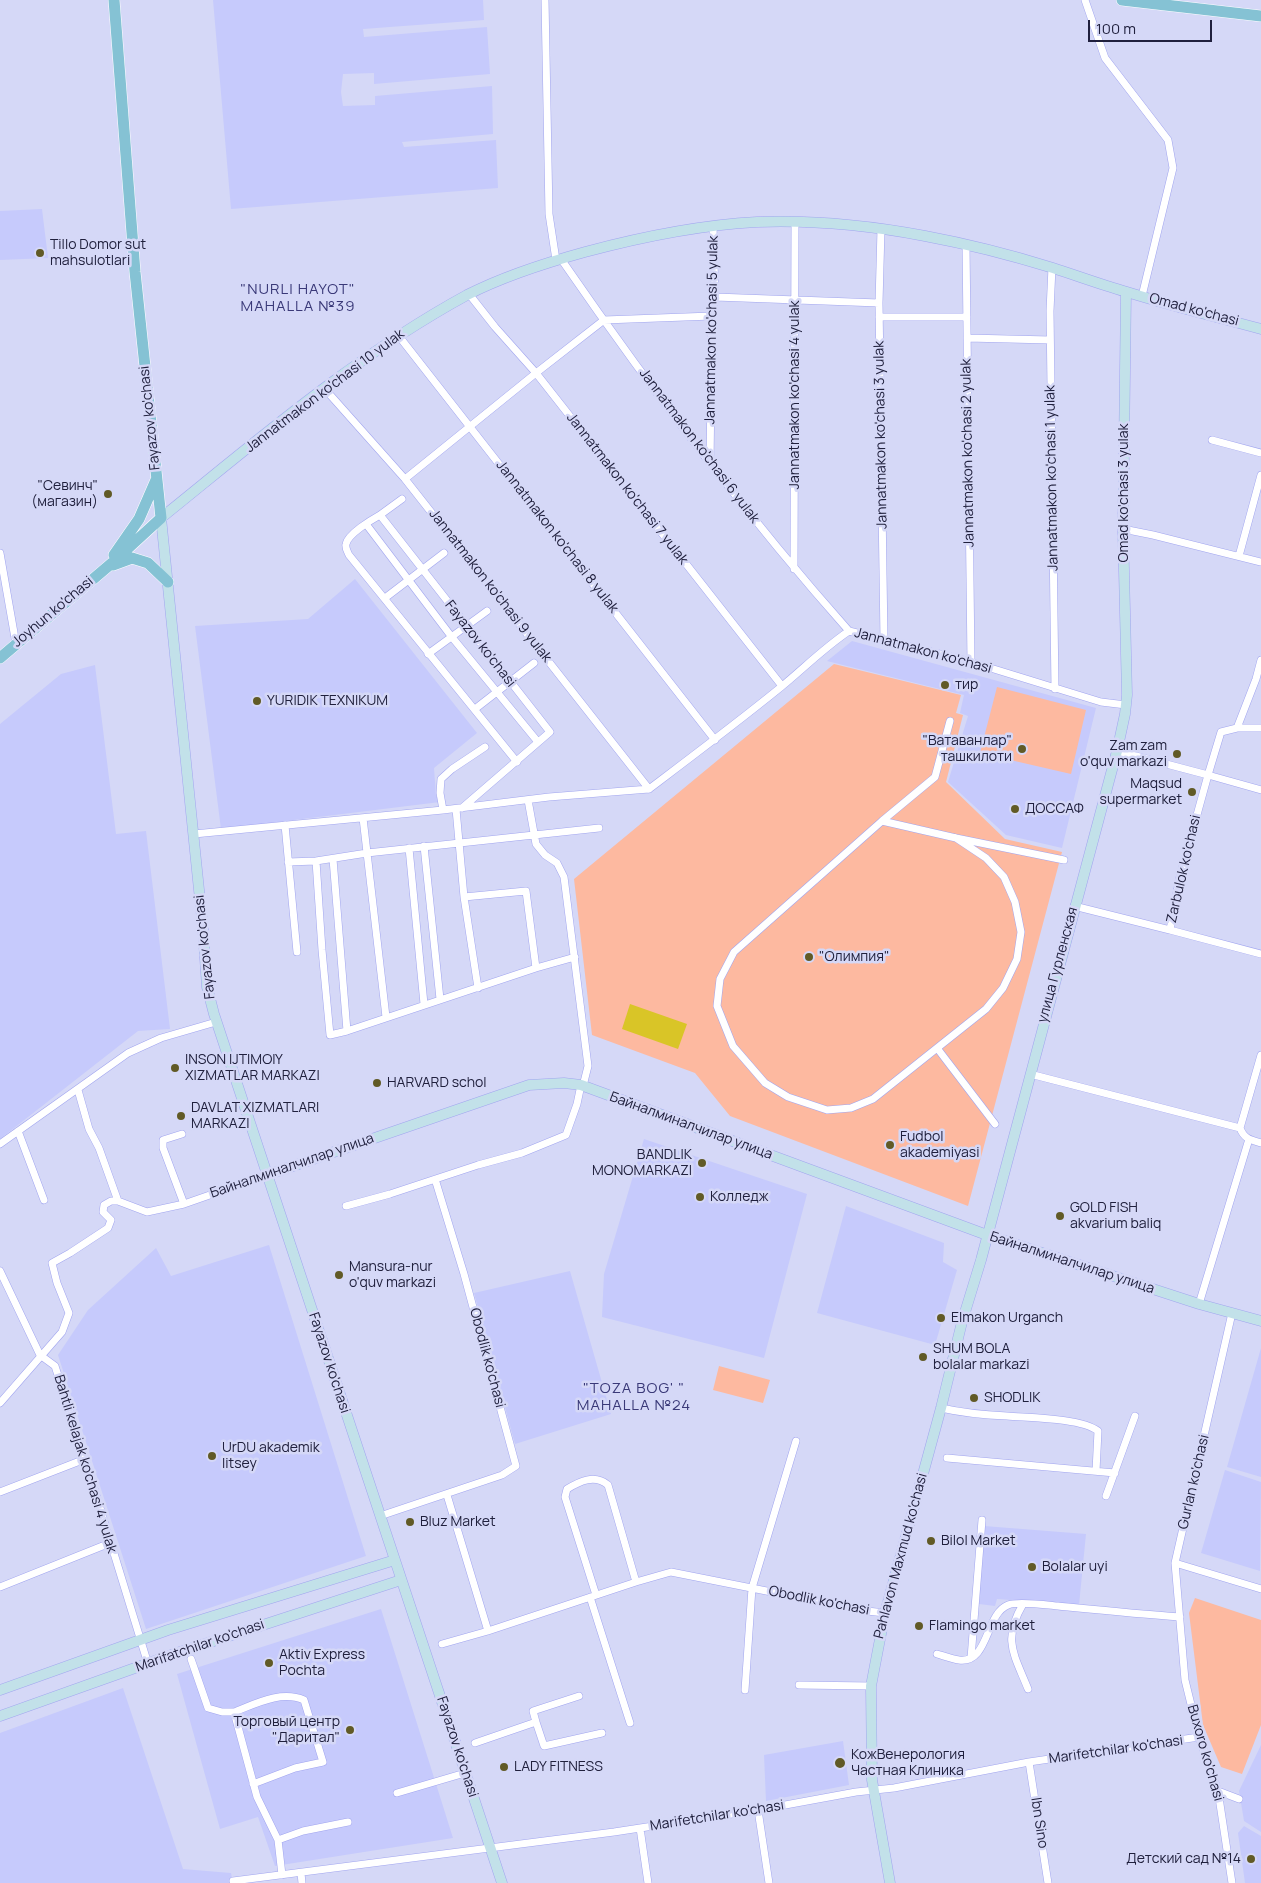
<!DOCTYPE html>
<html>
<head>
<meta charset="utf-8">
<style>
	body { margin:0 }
	#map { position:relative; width:1261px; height:1883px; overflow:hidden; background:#d5d8f7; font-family:Manrope,sans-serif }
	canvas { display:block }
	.scale { position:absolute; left:1088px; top:20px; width:124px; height:22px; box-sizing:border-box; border:2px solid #20203d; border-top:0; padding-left:6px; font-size:15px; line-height:18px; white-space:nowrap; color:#20203d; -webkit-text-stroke:4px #d5d8f7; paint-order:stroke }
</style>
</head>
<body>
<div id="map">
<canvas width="1261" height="1883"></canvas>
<div class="scale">100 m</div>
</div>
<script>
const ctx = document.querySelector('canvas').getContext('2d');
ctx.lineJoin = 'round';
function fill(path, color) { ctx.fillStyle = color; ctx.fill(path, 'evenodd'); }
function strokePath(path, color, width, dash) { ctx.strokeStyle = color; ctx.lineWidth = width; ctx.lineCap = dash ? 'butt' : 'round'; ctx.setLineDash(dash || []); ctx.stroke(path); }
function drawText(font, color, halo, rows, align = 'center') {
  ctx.font = font + ' Manrope,sans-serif'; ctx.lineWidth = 5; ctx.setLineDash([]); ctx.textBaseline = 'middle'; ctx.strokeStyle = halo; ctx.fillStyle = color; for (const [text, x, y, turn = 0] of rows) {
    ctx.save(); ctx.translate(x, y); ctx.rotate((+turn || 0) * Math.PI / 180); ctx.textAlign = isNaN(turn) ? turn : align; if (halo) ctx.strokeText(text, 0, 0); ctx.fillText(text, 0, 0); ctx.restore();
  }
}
fill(new Path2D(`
	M 213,0 L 483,0 L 484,20 L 363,29 L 364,37 L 487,27 L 490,74 L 374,84 L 374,73 L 343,74 L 341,92 L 343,106 L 375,105 L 375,96 L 492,86 L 493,134 L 402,142 L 404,147 L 496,140 L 498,188 L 231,209 Z
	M 42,209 L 48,258 L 0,260 L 0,211 Z
	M 355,579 L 477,733 L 434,768 L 436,796 L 440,802 L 221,829 L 195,626 L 308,619 Z
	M 852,641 L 1096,708 L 1062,848 L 1006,835 L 948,782 L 968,716 L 960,713 L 964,695 L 827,661 Z
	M 95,665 L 116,834 L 146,831 L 170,1029 L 138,1031 L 0,1139 L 0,724 L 61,674 Z
	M 644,1139 L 807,1194 L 764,1358 L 602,1317 L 604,1274 Z
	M 846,1206 L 944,1243 L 943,1262 L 957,1270 L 935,1345 L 817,1313 Z
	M 269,1245 L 366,1556 L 146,1629 L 58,1355 L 88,1310 L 156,1248 L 171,1276 Z
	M 570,1271 L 611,1414 L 515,1444 L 474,1293 Z
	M 1261,1348 L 1261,1477 L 1227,1467 Z
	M 1225,1470 L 1261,1482 L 1260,1571 L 1201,1553 Z
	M 984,1526 L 1086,1534 L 1079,1605 L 997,1599 L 995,1606 L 979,1604 Z
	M 381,1609 L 453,1838 L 275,1866 L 258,1817 L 220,1829 L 177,1674 Z
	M 123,1688 L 183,1869 L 231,1873 L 233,1883 L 0,1883 L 0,1733 Z
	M 843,1741 L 849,1785 L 766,1801 L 764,1755 Z
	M 1261,1745 L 1261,1832 L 1244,1821 L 1239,1791 Z
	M 1244,1826 L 1261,1836 L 1261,1883 L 1245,1883 L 1238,1833 Z`), '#c6cafc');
fill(new Path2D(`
	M 834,664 L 961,695 L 956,713 L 963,715 L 946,782 L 1005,839 L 1062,852 L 968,1206 L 730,1116 L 695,1073 L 592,1035 L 574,879 Z
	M 997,687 L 1086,710 L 1071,774 L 980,753 Z
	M 719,1366 L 770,1380 L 763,1403 L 713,1390 Z
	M 1195,1598 L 1261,1620 L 1261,1725 L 1242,1774 L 1221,1767 L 1203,1725 L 1189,1613 Z`), '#fdb9a0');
fill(new Path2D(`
	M 630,1004 L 687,1024 L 678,1049 L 622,1029 Z`), '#d9c527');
const street = new Path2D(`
	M 545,0 L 549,214 L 556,260
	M 1085,0 L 1105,58 L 1168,140 L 1173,168 L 1142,296
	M 881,229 L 879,303 L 884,640
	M 966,245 L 971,662
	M 561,259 C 650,388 745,514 849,631
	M 1052,267 L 1050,311 L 1055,689
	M 469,294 L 495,327 L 536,373 L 782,686
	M 715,297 L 879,303
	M 879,317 L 967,317
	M 398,335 L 715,740
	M 967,338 L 1050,340
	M 324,388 L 405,479 L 649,789
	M 1212,440 L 1261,453
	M 710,463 L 712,316 L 715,297 L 713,226
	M 405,479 L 536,373 L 604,320 L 712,316
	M 380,515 L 402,499
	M 366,524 L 451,636 L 538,742
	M 1123,529 L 1153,535 L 1261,562
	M 0,553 L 16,644
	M 1239,556 L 1261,475
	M 794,569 L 795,222
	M 385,598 L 444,553
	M 428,654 L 487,611
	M 475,709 L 534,663
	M 950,721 L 935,777 L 882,821 L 734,952 L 720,979 L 717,1006 L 733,1046 L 765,1083 L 788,1097 L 827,1110 L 851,1108 L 873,1099 L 986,1009 L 1003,988 L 1017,959 L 1021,932 L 1015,902 L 1004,877 L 986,858 L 956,838
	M 1237,728 L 1261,728
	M 1117,751 L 1208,775 L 1221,732 L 1237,728 L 1256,679 L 1261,660
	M 649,789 C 694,755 738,722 781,687 C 804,668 825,647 849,631 L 971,662 L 1101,702 L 1126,705
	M 1261,790 L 1208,775 L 1179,880 L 1170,930 L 1261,954
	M 528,800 L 536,844 L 545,855 L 557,863 L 564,877 L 588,1066 L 583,1086
	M 462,808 L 550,732 L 380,515 C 371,520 348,534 346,544 C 345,548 347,551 349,555 L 517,762
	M 456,809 L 464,897 L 478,988
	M 443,810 L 440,793 L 441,779 L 452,769 L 485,747
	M 363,818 L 386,1017
	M 882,821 L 956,838 L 1064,860
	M 285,825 L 297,952
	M 194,834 L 443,810 L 549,797 L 649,789
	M 424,846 L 440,999
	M 409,848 L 424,1004
	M 333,859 L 347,1031 L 330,1035 L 322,950 L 316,861 L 367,853 L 599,828
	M 288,862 L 316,861
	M 1074,906 L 1170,930
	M 536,968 L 575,957
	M 347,1031 L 536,968 L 526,891 L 464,897
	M 937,1048 L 995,1124
	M 1261,1055 L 1240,1128 C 1244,1139 1251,1140 1261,1143
	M 1030,1074 L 1240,1128
	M 78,1090 L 89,1129 L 99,1148 L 118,1201
	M 18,1131 L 44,1200
	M 182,1134 L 163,1140 L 163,1148 L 184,1204
	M 0,1144 L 128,1053 L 161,1038 L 216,1022
	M 346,1206 L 390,1194 L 478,1165 L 522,1153 L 566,1135 L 577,1104 L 581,1085
	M 0,1271 L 40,1355 L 55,1366 L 85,1459 L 148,1664
	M 1199,1304 L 1249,1139
	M 0,1403 L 62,1332 L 69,1313 L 57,1283 L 52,1263 L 70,1253 L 108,1228 L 111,1220 L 103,1212 L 104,1205 L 111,1201 L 118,1201 L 147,1212 L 184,1204 L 267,1175
	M 941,1408 C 963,1413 985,1415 1007,1416 C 1030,1418 1081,1418 1098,1431 L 1096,1471
	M 947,1458 L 1115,1473
	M 0,1492 L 85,1459
	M 447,1495 L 488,1631
	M 1106,1496 L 1135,1416
	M 380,1516 L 502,1475 L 516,1466 L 464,1274 L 435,1179
	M 1175,1563 L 1261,1589
	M 0,1587 L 110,1543
	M 596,1595 L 565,1497 L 567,1489 C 580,1481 595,1474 608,1485 L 636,1582
	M 590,1597 L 630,1723
	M 1023,1604 C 1002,1640 1014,1654 1028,1689
	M 442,1644 L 488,1631 L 636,1582 L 671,1572 L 867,1611 L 885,1613
	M 937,1654 C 944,1656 952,1659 959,1660 C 989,1664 985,1614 1008,1605 C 1017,1601 1047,1605 1058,1606 C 1099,1610 1139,1614 1180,1617
	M 971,1658 L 982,1520
	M 191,1659 L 208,1708 L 222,1712 L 234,1712 L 257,1797 L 278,1840 L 303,1831 L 348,1822
	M 799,1685 L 871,1686
	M 745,1690 L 752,1588 L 796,1441
	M 234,1712 C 255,1704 281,1690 304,1700 L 323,1762 L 295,1768 L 253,1784
	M 536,1722 L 533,1711 L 579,1696
	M 475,1743 L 536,1722 L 544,1746 L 602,1733
	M 1029,1762 L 1048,1883
	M 1218,1791 L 1239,1799
	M 397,1793 L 465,1773
	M 758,1810 L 769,1883
	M 640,1828 L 648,1883
	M 278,1840 L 282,1875
	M 301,1873 L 302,1883
	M 233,1881 L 614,1832 L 758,1810 L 856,1792 L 894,1788 L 1029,1762 L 1199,1737
	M 1232,1883 L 1218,1791 L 1199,1737 L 1185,1680 L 1175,1563 L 1232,1313`);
const secondary = new Path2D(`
	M 267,1175 L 529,1085 L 564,1083 L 581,1085 L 987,1235 L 1199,1304 L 1261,1321
	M 0,1690 L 168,1630 L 395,1560
	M 0,1716 L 177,1653 L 401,1580
	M 502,1883 L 214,1014 L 207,987 L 203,929 L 161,518 C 259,439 355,356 467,295 C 504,276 545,263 585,252 C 641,237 699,225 757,222 C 810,220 872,226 925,236 C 968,244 1011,255 1053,268 C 1078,276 1102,285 1127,292 C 1172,306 1217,317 1261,329
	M 890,1883 L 872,1780 L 871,1686 L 885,1613 L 941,1408 L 962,1322 L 981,1260 L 1117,751 L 1125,714 L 1127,695 L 1123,529 L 1126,292`);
const primary = new Path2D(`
	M 1122,0 L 1261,16
	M 114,555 L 139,519 L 156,480
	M 113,565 L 132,558 L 148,563 L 168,582
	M 0,658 L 112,563 L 161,518 L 135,272 L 114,0`);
strokePath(street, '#a1a5ef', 8);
strokePath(secondary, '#a1a5ef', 11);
strokePath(primary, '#fff', 12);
strokePath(street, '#fff', 7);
strokePath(secondary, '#c2e1e9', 10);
strokePath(primary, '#85c2d4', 11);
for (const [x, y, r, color] of [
	[40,253,5,"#615a26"],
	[108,494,5,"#615a26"],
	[945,685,5,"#615a26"],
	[257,701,5,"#615a26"],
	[1022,749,5,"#615a26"],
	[1177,754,5,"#615a26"],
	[1192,792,5,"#615a26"],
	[1015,809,5,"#615a26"],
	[809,957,5,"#615a26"],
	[175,1068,5,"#615a26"],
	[377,1083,5,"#615a26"],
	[181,1116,5,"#615a26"],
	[890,1145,5,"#615a26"],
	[702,1163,5,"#615a26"],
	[700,1197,5,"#615a26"],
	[1060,1216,5,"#615a26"],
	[339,1275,5,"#615a26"],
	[941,1318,5,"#615a26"],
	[923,1357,5,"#615a26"],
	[974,1398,5,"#615a26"],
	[212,1456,5,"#615a26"],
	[410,1522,5,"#615a26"],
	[931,1541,5,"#615a26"],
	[1032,1567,5,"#615a26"],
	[919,1626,5,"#615a26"],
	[269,1663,5,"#615a26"],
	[350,1730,5,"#615a26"],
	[840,1763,6,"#615a26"],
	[504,1767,5,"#615a26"],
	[1251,1859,5,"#615a26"]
]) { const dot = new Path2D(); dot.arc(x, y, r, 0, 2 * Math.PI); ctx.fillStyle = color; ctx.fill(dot); strokePath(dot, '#d5d8f7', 2); }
drawText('14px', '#20203d', '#d5d8f7', [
	["Tillo Domor sut",50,245],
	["mahsulotlari",50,261],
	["\"Севинч\"",98,486,"right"],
	["(магазин)",98,502,"right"],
	["тир",955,685],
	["YURIDIK TEXNIKUM",267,701],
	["\"Ватаванлар\"",1012,741,"right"],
	["ташкилоти",1012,757,"right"],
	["Zam zam",1167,746,"right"],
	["o'quv markazi",1167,762,"right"],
	["Maqsud",1182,784,"right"],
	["supermarket",1182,800,"right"],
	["ДОССАФ",1025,809],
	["\"Олимпия\"",819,957],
	["INSON IJTIMOIY",185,1060],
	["XIZMATLAR MARKAZI",185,1076],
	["HARVARD schol",387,1083],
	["DAVLAT XIZMATLARI",191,1108],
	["MARKAZI",191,1124],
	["Fudbol",900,1137],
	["akademiyasi",900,1153],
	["BANDLIK",692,1155,"right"],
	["MONOMARKAZI",692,1171,"right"],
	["Колледж",710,1197],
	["GOLD FISH",1070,1208],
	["akvarium baliq",1070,1224],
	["Mansura-nur",349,1267],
	["o'quv markazi",349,1283],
	["Elmakon Urganch",951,1318],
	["SHUM BOLA",933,1349],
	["bolalar markazi",933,1365],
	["SHODLIK",984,1398],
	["UrDU akademik",222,1448],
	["litsey",222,1464],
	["Bluz Market",420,1522],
	["Bilol Market",941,1541],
	["Bolalar uyi",1042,1567],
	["Flamingo market",929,1626],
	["Aktiv Express",279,1655],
	["Pochta",279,1671],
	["Торговый центр",340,1722,"right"],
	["\"Даритал\"",340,1738,"right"],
	["КожВенерология",851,1755],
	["Частная Клиника",851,1771],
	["LADY FITNESS",514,1767],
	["Детский сад №14",1241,1859,"right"]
], 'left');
drawText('14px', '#20203d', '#d5d8f7', [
	["Omad ko'chasi",1194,310,15],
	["Jannatmakon ko'chasi 5 yulak",712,330,-89],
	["Jannatmakon ko'chasi 10 yulak",325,391,-37],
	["Jannatmakon ko'chasi 4 yulak",795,395,-90],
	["Fayazov ko'chasi",150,418,-96],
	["Jannatmakon ko'chasi 3 yulak",881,435,-91],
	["Jannatmakon ko'chasi 6 yulak",699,446,53],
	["Jannatmakon ko'chasi 2 yulak",968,453,-91],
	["Jannatmakon ko'chasi 1 yulak",1052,478,-91],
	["Jannatmakon ko'chasi 7 yulak",627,489,52],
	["Omad ko'chasi 3 yulak",1124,493,-90],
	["Jannatmakon ko'chasi 8 yulak",557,537,52],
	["Jannatmakon ko'chasi 9 yulak",490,586,52],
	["Joyhun ko'chasi",53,612,-40],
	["Fayazov ko'chasi",480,644,52],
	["Jannatmakon ko'chasi",923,651,15],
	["Zarbulok ko'chasi",1184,869,-77],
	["Fayazov ko'chasi",205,947,-96],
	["улица Гурленская",1058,965,-75],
	["Байналминалчилар улица",691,1126,20],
	["Байналминалчилар улица",292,1166,-19],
	["Байналминалчилар улица",1072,1263,18],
	["Obodlik ko'chasi",487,1358,75],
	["Fayazov ko'chasi",329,1363,72],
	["Bahtli kelajak ko'chasi 4 yulak",85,1464,73],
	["Gurlan ko'chasi",1194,1482,-77],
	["Pahlavon Maxmud ko'chasi",901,1556,-75],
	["Obodlik ko'chasi",819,1601,11],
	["Marifatchilar ko'chasi",200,1646,-19],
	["Fayazov ko'chasi",457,1747,72],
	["Marifetchilar ko'chasi",1116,1750,-8],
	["Buxoro ko'chasi",1205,1753,74],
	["Marifetchilar ko'chasi",717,1816,-9],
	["Ibn Sino",1039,1823,81]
]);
ctx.letterSpacing = '1px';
drawText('15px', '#3a3978', '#d5d8f7', [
	["\"NURLI HAYOT\"",298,290],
	["MAHALLA №39",298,307],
	["\"TOZA BOG' \"",634,1389],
	["MAHALLA №24",634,1406]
]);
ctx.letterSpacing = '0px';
</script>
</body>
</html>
